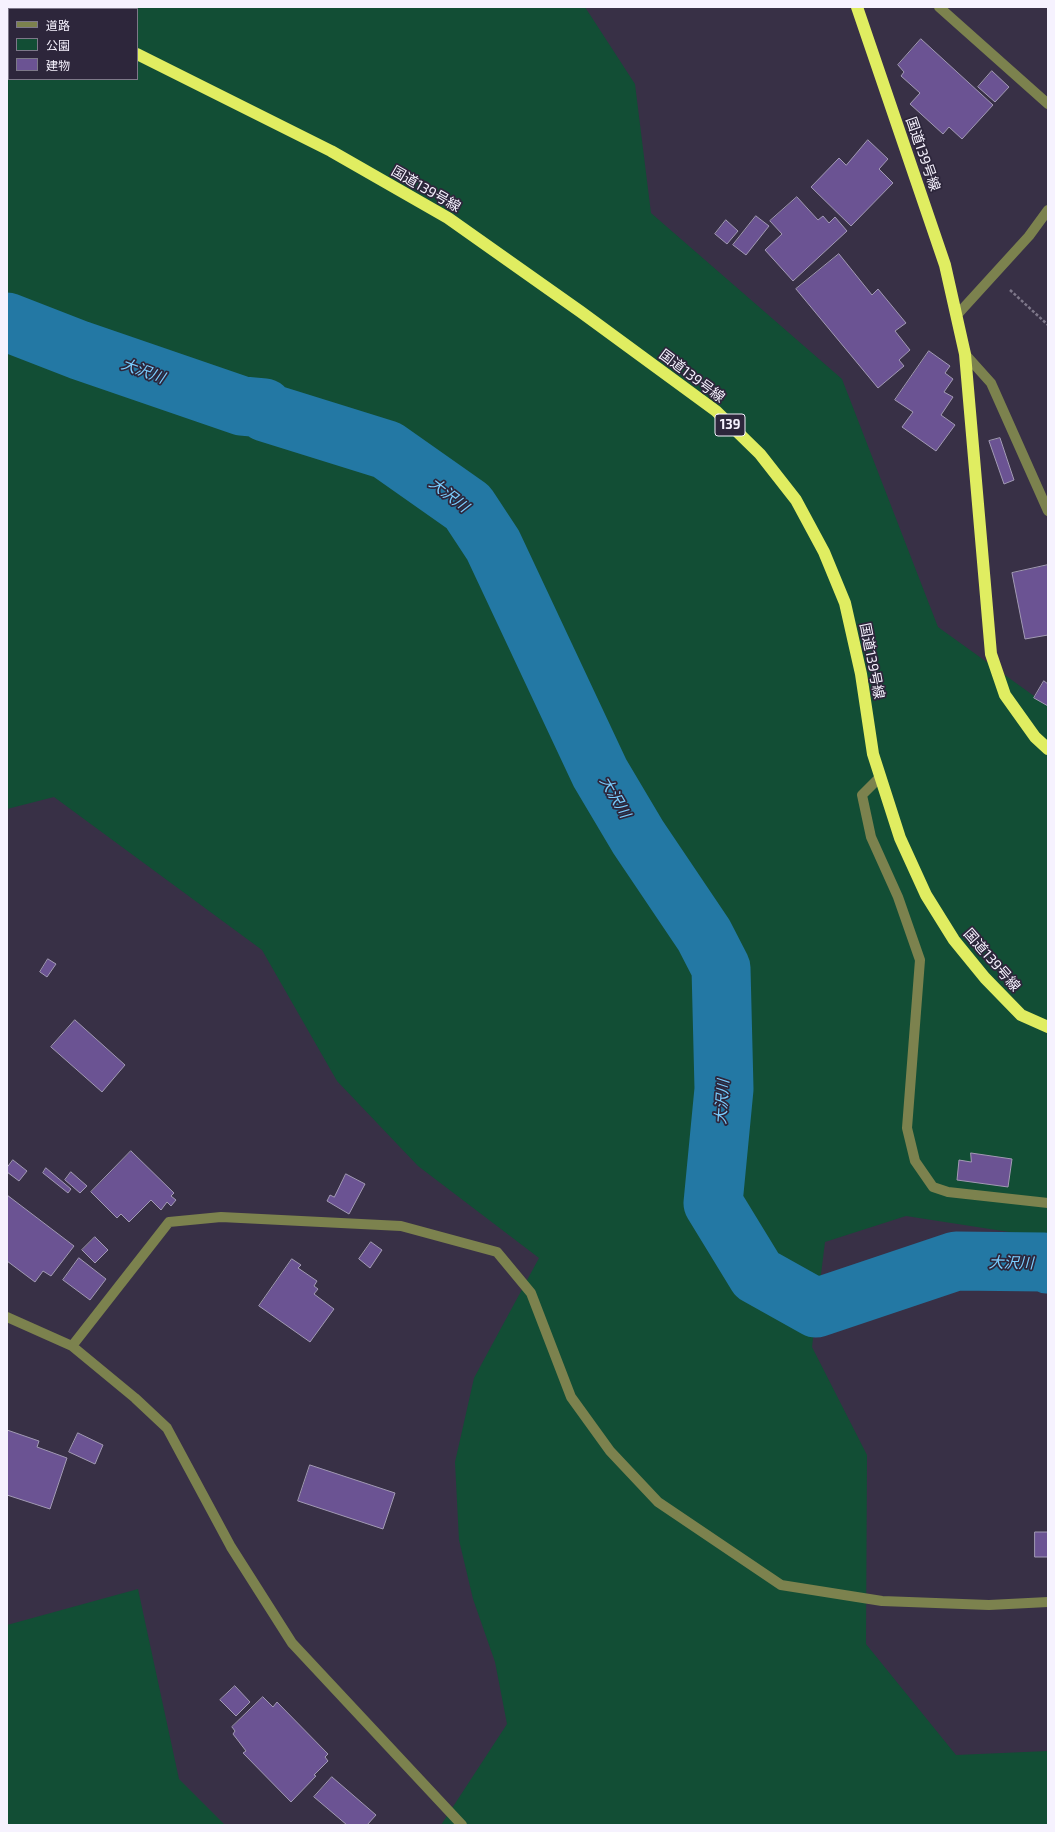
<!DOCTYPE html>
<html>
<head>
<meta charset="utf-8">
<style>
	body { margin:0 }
	#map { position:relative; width:1055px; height:1832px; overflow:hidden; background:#383046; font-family:"Exo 2","Noto Sans JP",sans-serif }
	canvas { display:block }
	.frame { position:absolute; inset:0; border:8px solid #f6f2fe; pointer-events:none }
	.legend { position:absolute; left:8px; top:8px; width:130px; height:72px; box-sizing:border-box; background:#2d263b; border:1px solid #7d7889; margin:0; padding:5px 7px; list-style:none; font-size:12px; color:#f6f2fe }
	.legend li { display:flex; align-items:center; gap:8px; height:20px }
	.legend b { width:20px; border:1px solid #7d7889 }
</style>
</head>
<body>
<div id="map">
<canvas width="1055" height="1832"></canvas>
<div class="frame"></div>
<ul class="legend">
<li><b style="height:5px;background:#7c824e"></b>道路</li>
<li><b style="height:11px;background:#124e35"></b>公園</li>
<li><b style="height:11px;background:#6b5393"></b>建物</li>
</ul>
</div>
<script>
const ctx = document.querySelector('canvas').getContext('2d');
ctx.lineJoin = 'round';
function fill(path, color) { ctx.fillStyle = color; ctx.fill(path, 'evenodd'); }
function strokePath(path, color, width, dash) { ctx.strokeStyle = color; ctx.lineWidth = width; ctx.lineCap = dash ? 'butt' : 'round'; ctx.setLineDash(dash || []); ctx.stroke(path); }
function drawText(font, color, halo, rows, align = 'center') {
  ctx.font = font + ' "Exo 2","Noto Sans JP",sans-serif'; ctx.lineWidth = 3.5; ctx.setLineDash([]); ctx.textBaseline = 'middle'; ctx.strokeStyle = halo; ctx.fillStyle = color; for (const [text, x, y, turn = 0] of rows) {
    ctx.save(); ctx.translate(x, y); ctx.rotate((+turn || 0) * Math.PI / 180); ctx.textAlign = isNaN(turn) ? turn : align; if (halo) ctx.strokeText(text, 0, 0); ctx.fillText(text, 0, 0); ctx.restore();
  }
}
fill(new Path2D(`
	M 7,7 L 585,7 L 635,84 L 651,213 L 842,379 L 938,627 L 1048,706 L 1048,1238 L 906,1216 L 825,1242 L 812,1347 L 867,1455 L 866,1644 L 956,1755 L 1048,1751 L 1048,1825 L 441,1825 L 507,1724 L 495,1662 L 473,1599 L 459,1540 L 455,1462 L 474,1378 L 539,1258 L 418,1166 L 337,1081 L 262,950 L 54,797 L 7,809 ZM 9,9 L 137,9 L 137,79 L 9,79 Z
	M 138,1589 L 179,1779 L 225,1825 L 7,1825 L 7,1625 Z`), '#124e35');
strokePath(new Path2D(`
	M 7,322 L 79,350 L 242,406 L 264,408 L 265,412 L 387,450 L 468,507 L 493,545 L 600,773 L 638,837 L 704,935 L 721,968 L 724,1089 L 713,1203 L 757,1275 L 816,1308 L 956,1261 L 1044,1262 L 1048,1264`), '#2378a4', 59);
const building = new Path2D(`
	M 921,39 L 993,105 L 962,139 L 949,127 L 943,134 L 910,104 L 920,93 L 901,76 L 904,72 L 898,65 Z
	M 992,71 L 1009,87 L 995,102 L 978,87 Z
	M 868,140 L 888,159 L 879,169 L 893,183 L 851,226 L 811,187 L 839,158 L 846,165 Z
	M 797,197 L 818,220 L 823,216 L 829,223 L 835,217 L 847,231 L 793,281 L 765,250 L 782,234 L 770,221 Z
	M 756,216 L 769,226 L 746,255 L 733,245 Z
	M 726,220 L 738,231 L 727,244 L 715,234 Z
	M 839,254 L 872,295 L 878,289 L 906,323 L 895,331 L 910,350 L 899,360 L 904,366 L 878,388 L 796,289 Z
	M 929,351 L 950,366 L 945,373 L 953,379 L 944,392 L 953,397 L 941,415 L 955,425 L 936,451 L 902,427 L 913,412 L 895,400 Z
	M 1000,438 L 1014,480 L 1004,484 L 989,441 Z
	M 1048,565 L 1048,635 L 1025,639 L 1012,573 Z
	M 1044,681 L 1048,684 L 1048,706 L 1034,698 Z
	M 48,959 L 56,964 L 47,977 L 40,972 Z
	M 75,1020 L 125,1065 L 102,1092 L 51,1047 Z
	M 131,1151 L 174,1193 L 171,1196 L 176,1200 L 171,1206 L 167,1202 L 161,1210 L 151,1200 L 129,1222 L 121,1214 L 117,1218 L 91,1192 Z
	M 971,1153 L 1012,1159 L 1008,1187 L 957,1180 L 959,1160 L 971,1162 Z
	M 13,1160 L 27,1171 L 19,1181 L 7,1172 L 7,1168 Z
	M 46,1168 L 71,1189 L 68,1193 L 43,1173 Z
	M 71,1172 L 87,1186 L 80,1193 L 65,1180 Z
	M 346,1174 L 365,1184 L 349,1214 L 327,1201 L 330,1195 L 334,1197 Z
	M 7,1195 L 74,1246 L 51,1276 L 43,1271 L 35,1282 L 7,1261 Z
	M 95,1237 L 108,1250 L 95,1263 L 82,1250 Z
	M 371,1242 L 382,1250 L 370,1268 L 359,1259 Z
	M 79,1258 L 106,1279 L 90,1300 L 63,1280 Z
	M 292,1259 L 301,1265 L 298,1268 L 317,1281 L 314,1286 L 318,1289 L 314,1294 L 334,1309 L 310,1342 L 259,1306 Z
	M 7,1430 L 39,1441 L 37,1447 L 67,1458 L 50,1509 L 7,1495 Z
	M 78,1433 L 103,1445 L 95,1464 L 69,1452 Z
	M 310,1465 L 395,1493 L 383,1529 L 298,1501 Z
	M 1035,1532 L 1048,1532 L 1048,1557 L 1035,1557 Z
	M 235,1686 L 250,1702 L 236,1716 L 220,1700 Z
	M 263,1697 L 273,1707 L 277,1702 L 328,1754 L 325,1757 L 328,1761 L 314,1775 L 316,1776 L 291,1802 L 243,1753 L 246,1751 L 233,1734 L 235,1731 L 232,1727 Z
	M 332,1777 L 376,1815 L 367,1825 L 347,1825 L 314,1797 Z`);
fill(building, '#6b5393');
strokePath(building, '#a29ab4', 1);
strokePath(new Path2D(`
	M 1010,290 L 1048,325`), '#7e778a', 2.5, [3, 2]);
strokePath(new Path2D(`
	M 939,7 L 1048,104
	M 957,315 L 1029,236 L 1048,210
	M 965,354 L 991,383 L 1048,511
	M 880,777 L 862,795 L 871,837 L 898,897 L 920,960 L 907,1128 L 915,1161 L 933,1187 L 948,1192 L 1048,1203
	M 7,1317 L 72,1346 L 135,1398 L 167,1428 L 231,1547 L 292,1643 L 462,1825
	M 72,1346 L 169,1222 L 221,1217 L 401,1226 L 497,1252 L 531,1293 L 571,1397 L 610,1451 L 658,1502 L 781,1585 L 882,1601 L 989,1605 L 1048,1602`), '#7c824e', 10);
strokePath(new Path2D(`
	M 40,7 L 44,9
	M 857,7 L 945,265 L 965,354 L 991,654 L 1005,695 L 1035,737 L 1048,749
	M 137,54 L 331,151 L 448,218 L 581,312 L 716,411 L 760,454 L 796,500 L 824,552 L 845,603 L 861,674 L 873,754 L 900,838 L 926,895 L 954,940 L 985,978 L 1021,1015 L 1048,1027`), '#e0ed61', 12);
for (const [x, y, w] of [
	[730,425,30]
]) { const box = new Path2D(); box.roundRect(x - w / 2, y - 11, w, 22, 3); ctx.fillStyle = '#2d263b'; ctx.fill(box); strokePath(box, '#f6f2fe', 1); }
drawText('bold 13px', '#f6f2fe', null, [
	["139",730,425]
]);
drawText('14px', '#f6f2fe', '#2d263b', [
	["国道139号線",923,154,71],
	["国道139号線",426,189,30],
	["国道139号線",692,376,37],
	["国道139号線",872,661,79],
	["国道139号線",992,960,49]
]);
drawText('italic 15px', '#7bceff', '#2d263b', [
	["大沢川",143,371,20],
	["大沢川",449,495,38],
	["大沢川",615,797,60],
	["大沢川",722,1102,-86],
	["大沢川",1011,1263,1]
]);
</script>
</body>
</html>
